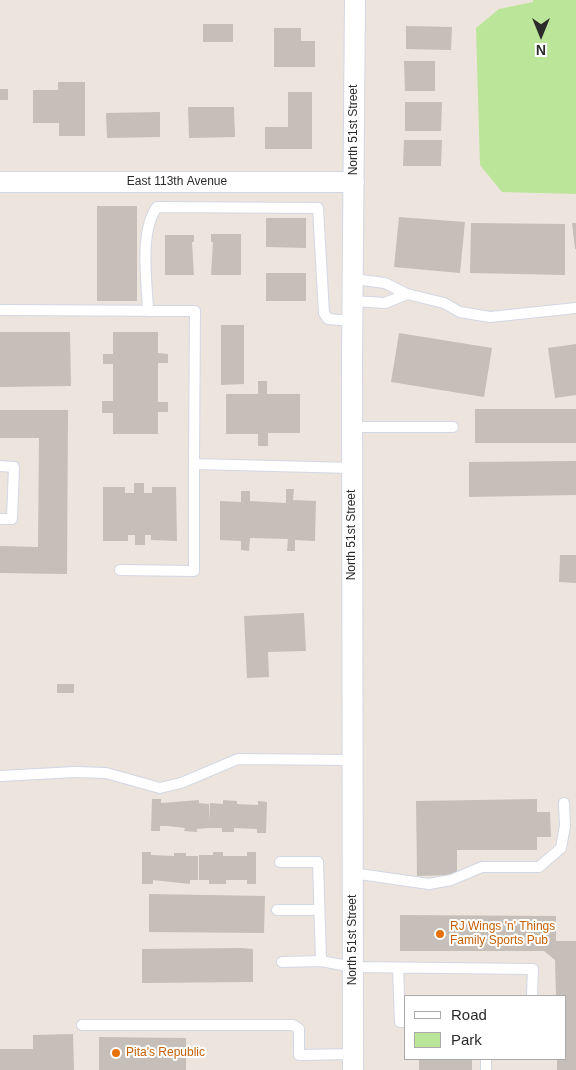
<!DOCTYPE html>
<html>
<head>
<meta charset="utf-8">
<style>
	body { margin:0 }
	#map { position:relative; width:576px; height:1070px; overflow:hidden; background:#ede4dd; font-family:Helvetica,sans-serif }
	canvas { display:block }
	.legend { position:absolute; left:404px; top:995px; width:162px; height:65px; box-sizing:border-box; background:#fff; border:1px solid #aaa; margin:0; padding:6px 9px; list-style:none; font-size:15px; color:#2b2b2b }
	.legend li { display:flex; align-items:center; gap:10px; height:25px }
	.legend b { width:25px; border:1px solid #aaa }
	.north { position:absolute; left:516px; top:10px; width:50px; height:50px; -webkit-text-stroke:4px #fff; paint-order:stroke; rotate:180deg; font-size:14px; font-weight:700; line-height:20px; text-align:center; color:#2b2b2b }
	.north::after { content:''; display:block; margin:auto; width:18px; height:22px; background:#2b2b2b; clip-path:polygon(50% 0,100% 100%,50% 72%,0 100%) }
</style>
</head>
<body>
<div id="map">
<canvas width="576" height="1070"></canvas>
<ul class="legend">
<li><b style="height:6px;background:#fff"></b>Road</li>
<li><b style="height:14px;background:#bbe598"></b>Park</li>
</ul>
<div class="north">N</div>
</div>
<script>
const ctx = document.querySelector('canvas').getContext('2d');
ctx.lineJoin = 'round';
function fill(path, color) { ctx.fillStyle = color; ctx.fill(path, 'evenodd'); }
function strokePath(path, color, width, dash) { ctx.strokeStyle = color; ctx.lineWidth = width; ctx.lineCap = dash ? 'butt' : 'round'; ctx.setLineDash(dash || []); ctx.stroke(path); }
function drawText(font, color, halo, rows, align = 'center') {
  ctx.font = font + ' Helvetica,sans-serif'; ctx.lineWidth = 4; ctx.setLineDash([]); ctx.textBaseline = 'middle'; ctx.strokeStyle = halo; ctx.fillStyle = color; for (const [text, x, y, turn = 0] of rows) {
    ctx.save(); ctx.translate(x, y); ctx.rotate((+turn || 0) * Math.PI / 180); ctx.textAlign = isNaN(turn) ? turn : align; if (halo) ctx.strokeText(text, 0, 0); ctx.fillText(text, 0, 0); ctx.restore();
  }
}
fill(new Path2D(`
	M 533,0 L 576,0 L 576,194 L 502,192 L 480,165 L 476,28 L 499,9 L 533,2 Z`), '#bbe598');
fill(new Path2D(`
	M 203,24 L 233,24 L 233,42 L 203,42 Z
	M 406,26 L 452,27 L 451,50 L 406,49 Z
	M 274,28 L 301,28 L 301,41 L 315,41 L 315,67 L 274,67 Z
	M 404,61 L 435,61 L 435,91 L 405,91 Z
	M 58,82 L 85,82 L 85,136 L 59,136 L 59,123 L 33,123 L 33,90 L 58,90 Z
	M 0,89 L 8,89 L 8,100 L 0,100 Z
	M 288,92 L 312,92 L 312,149 L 265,149 L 265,127 L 288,127 Z
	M 405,102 L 442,102 L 441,131 L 405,131 Z
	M 188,107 L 234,107 L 235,137 L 189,138 Z
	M 160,112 L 160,137 L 107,138 L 106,113 Z
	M 404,140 L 442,140 L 441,166 L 403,166 Z
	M 97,206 L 137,206 L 137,301 L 97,301 Z
	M 399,217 L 465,222 L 460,273 L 394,267 Z
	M 266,218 L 306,218 L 306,248 L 266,247 Z
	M 471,223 L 565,224 L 565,275 L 470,273 Z
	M 572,223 L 576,223 L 576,249 L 575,249 Z
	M 211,234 L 241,234 L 241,275 L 211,275 L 213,242 L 211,242 Z
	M 165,235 L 194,235 L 194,242 L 192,242 L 194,275 L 165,275 Z
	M 266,273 L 306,273 L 306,301 L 266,301 Z
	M 221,325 L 244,325 L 244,384 L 221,385 Z
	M 0,332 L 70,332 L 71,386 L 0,387 Z
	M 113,332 L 158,332 L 158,353 L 168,354 L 168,363 L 158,363 L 158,402 L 168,402 L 168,412 L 158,412 L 158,434 L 113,434 L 113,413 L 102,413 L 102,401 L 113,401 L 113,364 L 103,364 L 103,354 L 113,354 Z
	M 399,333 L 492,348 L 484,397 L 391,382 Z
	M 576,344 L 576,395 L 555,398 L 548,348 Z
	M 258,381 L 267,381 L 267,394 L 300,394 L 300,433 L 268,433 L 268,446 L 258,446 L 258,434 L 226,434 L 226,394 L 258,394 Z
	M 475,409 L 576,409 L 576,443 L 475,443 Z
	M 0,410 L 68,410 L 67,574 L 0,573 L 0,546 L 38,547 L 39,438 L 0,438 Z
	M 576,461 L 576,495 L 469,497 L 469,462 Z
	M 134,483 L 144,483 L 144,493 L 152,493 L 152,487 L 176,487 L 177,541 L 151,540 L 151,535 L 145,535 L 145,545 L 135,545 L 135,535 L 128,535 L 128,541 L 103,541 L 103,487 L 125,487 L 125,493 L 134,493 Z
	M 286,489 L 294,489 L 293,500 L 316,501 L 315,541 L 295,540 L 295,551 L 287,551 L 288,539 L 250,538 L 249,551 L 241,550 L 241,541 L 220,540 L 220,501 L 241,502 L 241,491 L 250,491 L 250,501 L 286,503 Z
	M 560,555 L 576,555 L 576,583 L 559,582 Z
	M 304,613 L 306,651 L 268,652 L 269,677 L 247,678 L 244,616 Z
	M 57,684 L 74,684 L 74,693 L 57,693 Z
	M 152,799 L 161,799 L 161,803 L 199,800 L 199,803 L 209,804 L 209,821 L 210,803 L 223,804 L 223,800 L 237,801 L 237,804 L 258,805 L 258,801 L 267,802 L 266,833 L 257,833 L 257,829 L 234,828 L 234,832 L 222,832 L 222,828 L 208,828 L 197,829 L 197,832 L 184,831 L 185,828 L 167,826 L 160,826 L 160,831 L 151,831 Z
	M 537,799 L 537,812 L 550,812 L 551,837 L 537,837 L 537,850 L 457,850 L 457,875 L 417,876 L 416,801 Z
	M 142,852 L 151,852 L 151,855 L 174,856 L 174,853 L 186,853 L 186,856 L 198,856 L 198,880 L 190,880 L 190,884 L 153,880 L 153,884 L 142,884 Z
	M 213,852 L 223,852 L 223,856 L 247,856 L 247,852 L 256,852 L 256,884 L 247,884 L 247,880 L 226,880 L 226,884 L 209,884 L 209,880 L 199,880 L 199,855 L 213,855 Z
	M 149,894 L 265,896 L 264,933 L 149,932 Z
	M 400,915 L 556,916 L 556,941 L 576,941 L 576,1070 L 557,1070 L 557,1059 L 565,1059 L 565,996 L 556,996 L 555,960 L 544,951 L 400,951 Z
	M 240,948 L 253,949 L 253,982 L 142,983 L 142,949 Z
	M 73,1034 L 74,1070 L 0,1070 L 0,1049 L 33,1049 L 33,1035 Z
	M 99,1037 L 186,1038 L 186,1070 L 99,1070 Z
	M 419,1059 L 472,1059 L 472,1070 L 419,1070 Z`), '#c5beb9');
const service = new Path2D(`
	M 353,279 L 385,283 L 407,294 L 444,303 L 460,312 L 490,317 L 576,308
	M 353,301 L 385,303 L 407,294
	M 0,310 L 195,311 L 194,464 L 352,468
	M 148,311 C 147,281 139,232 157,207 L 318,208 L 324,313 L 328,319 L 352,321
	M 352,427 L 453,427
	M 0,466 L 14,467 L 12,519 L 0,519
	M 120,570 L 194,571 L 194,464
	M 0,776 L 75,772 L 106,773 L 160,788 L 181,783 L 238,759 L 352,760
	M 280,862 L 318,862 L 321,961 L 353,967 L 533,969 L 532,996
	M 352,873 L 429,884 L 451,880 L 482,867 L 539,867 L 561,848 L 565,826 L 564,803
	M 277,910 L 319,910
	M 282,962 L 321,961
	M 398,968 L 400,1022 L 405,1022
	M 82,1025 L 293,1025 L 299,1029 L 299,1055 L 353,1054
	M 486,1070 L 486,1059`);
const minor = new Path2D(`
	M 0,182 L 354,182
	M 353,1070 L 352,357 L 355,0`);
strokePath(service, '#d2d7e4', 12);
strokePath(minor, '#d2d7e4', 22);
strokePath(service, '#fff', 10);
strokePath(minor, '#fff', 20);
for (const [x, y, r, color] of [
	[440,934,5,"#e8710a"],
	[116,1053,5,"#e8710a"]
]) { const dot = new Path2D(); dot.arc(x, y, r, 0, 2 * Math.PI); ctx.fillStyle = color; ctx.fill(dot); strokePath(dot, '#fff', 2); }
drawText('12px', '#2b2b2b', '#fff', [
	["North 51st Street",354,130,-90],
	["East 113th Avenue",177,182],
	["North 51st Street",352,535,-90],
	["North 51st Street",353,940,-90]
]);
drawText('12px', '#c56008', '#fff', [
	["RJ Wings 'n' Things",450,927],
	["Family Sports Pub",450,941],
	["Pita's Republic",126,1053]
], 'left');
</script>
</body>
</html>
